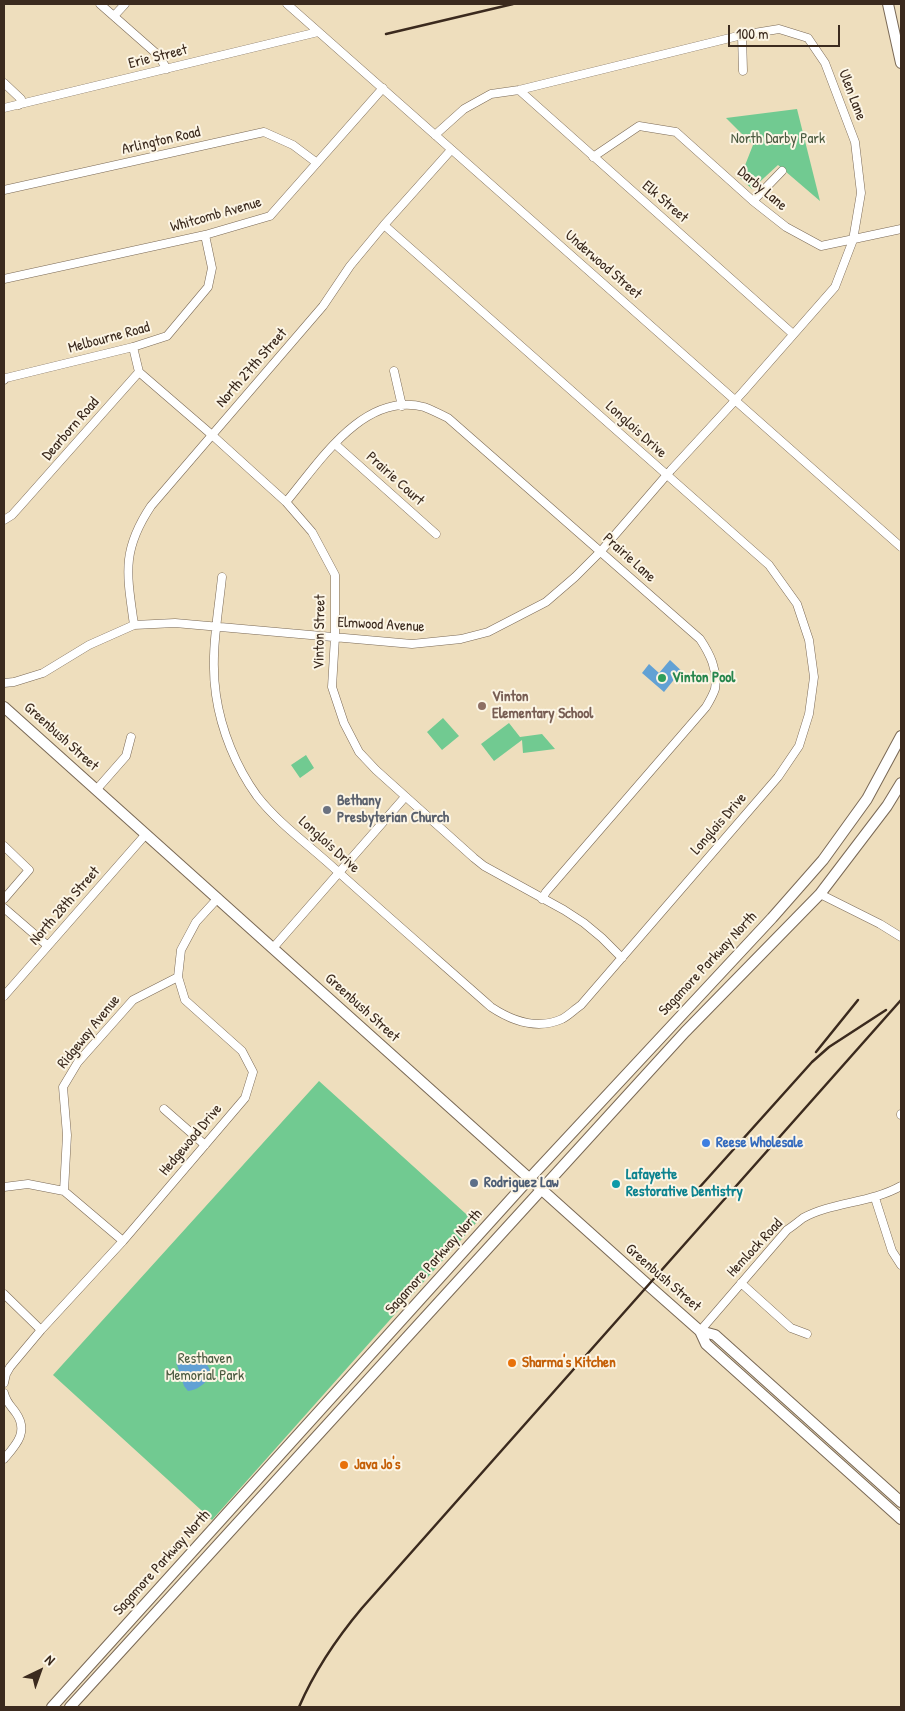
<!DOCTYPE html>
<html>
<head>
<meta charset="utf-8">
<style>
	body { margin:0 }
	#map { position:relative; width:905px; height:1711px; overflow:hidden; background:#eedebd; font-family:"Patrick Hand",sans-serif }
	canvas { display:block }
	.frame { position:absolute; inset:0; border:5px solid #3b2a1e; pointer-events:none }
	.north { position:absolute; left:15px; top:1646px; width:50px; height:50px; -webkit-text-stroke:4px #fcf5e5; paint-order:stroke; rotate:42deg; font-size:14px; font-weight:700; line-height:20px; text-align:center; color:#3b2a1e }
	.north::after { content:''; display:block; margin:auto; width:18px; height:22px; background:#3b2a1e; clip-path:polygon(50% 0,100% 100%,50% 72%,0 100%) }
	.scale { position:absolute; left:728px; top:25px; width:112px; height:22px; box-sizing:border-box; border:2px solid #3b2a1e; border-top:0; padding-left:6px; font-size:15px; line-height:18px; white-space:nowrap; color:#3b2a1e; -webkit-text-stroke:4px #fcf5e5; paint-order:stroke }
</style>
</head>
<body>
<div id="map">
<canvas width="905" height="1711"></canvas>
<div class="frame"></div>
<div class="north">N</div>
<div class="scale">100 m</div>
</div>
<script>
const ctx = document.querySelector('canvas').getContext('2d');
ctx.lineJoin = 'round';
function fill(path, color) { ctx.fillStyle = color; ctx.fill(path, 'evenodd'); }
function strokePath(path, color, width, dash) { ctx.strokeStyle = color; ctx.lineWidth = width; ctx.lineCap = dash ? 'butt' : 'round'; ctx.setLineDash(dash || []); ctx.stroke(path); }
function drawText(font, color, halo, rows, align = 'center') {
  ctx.font = font + ' "Patrick Hand",sans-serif'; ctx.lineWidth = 4; ctx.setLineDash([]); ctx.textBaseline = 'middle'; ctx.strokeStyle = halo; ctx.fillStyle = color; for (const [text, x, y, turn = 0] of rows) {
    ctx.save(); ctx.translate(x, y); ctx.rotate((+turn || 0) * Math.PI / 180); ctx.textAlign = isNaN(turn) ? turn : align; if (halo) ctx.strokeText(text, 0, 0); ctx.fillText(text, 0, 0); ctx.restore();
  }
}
fill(new Path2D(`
	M 797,109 L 820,201 L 778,165 L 752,189 L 740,178 L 753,145 L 726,118 Z
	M 443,718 L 459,736 L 442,750 L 427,732 Z
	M 509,723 L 520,737 L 542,734 L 555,749 L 523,753 L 522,740 L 494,761 L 481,744 Z
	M 306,755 L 314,768 L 300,778 L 291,765 Z
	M 319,1081 L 476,1223 L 212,1520 L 53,1375 Z`), '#71ca91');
fill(new Path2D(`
	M 670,660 L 686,675 L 682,680 L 677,676 L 664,692 L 642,673 L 649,664 L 659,673 Z
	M 181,1357 C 187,1358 196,1358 202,1361 C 220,1371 203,1390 188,1391 L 184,1386 L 176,1362 Z`), '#62a1d4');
const minor = new Path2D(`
	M 100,4 L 158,55 L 167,69
	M 287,4 L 901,547
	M 114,16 L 125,4
	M 742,35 L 743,71
	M 4,83 L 21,99 L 19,105
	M 519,90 L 793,334
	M 4,108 L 318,32
	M 593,157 L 639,126 L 676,132 L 753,201 L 786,227 L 821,246 L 901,229
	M 4,190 L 264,132 L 293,145 L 317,163
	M 753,201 L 782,171
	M 4,279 L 205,235 L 270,216 L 383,88
	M 394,371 L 402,406
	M 139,372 L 212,435 L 286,502 L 312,532 L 335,575 L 335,637 L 332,687 L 344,723 L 359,752 L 376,770 L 474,858 L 484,866 L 564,910 L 584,923 L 602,938 L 622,958
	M 4,380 L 6,378 L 133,347 L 167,336 L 208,287 L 212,268 L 205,235
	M 335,444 L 436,534
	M 286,502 C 319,463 363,391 424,407 C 432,410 440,414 448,418 L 700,639 C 710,654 718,670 715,689 C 713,695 709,702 706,707 L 546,892 L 542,899
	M 4,520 L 12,515 L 21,505 L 139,372 L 133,347
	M 222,577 C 218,616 210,656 216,695 C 221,730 236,767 257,796 C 278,823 309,845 335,869 C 386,915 439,961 491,1007 C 512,1021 537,1030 562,1019 C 568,1016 575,1009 581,1005 L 778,777 L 799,746 L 809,714 L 814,677 L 809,640 L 797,604 L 769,565 L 384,225
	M 134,625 C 127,574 121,551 151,506 L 323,306 L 350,266 L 384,225 L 451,150
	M 4,683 L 14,682 L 43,673 L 89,645 L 134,625 L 175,623 L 412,644 L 461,639 L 488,632 L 546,602 L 575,577 L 601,551 L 671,470 L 742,393 L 835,287 L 853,240 L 861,193 L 855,142 L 825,63 L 808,38 L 779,29 L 742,35 L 519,90 L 491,94 L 464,109 L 435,135
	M 97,789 L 126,756 L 131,737
	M 4,846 L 29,870 L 4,899
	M 820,894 L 880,924 L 901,937
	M 4,908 L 48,946
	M 273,948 L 405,797
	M 4,996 L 146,834
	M 164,1109 L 205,1145
	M 901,1114 L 901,1115
	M 4,1187 L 28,1184 L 64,1191 L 123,1241
	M 64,1191 L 67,1135 L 63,1087 L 78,1062 L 133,1000 L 178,977
	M 875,1198 L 892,1251 L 901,1265
	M 741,1283 L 791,1328 L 807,1334
	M 4,1294 L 41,1330
	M 700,1331 L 787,1230 C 793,1226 798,1222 803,1218 C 832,1202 871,1203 901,1186
	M 4,1383 L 6,1374 L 10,1367 L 41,1330 L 123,1241 L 245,1098 L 253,1072 L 242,1051 L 185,1000 L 178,977 L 181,950 L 196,922 L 218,898
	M 4,1393 C 6,1402 11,1406 16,1413 C 29,1432 16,1445 4,1459`);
const major = new Path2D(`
	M 888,4 L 901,63
	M 4,707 L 648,1285 L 700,1331 L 715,1335 L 901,1502
	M 700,1331 L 706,1344 L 901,1519
	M 52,1707 L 529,1179 L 772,918 L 823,860 L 867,799 L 901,736
	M 70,1707 L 685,1032 L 820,894 L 887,806 L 901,783`);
strokePath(minor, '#7a6956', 9);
strokePath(major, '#7a6956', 12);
strokePath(minor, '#fff', 8);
strokePath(major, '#fff', 10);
strokePath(new Path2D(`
	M 386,34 L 513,4
	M 816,1052 L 858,1000
	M 698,1189 L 812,1062 L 829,1047 L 886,1010
	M 299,1707 C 315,1670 336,1639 362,1608 L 901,1000`), '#3b2a1e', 2.5);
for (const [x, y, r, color] of [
	[662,678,5,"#2e9e5b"],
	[482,706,5,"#8d6e63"],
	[327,810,5,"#6b7280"],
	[706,1143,5,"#3f7fe0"],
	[474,1183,5,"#5c6f8a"],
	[616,1184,5,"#0f9aa8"],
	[512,1363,5,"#e8710a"],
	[344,1465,5,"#e8710a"]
]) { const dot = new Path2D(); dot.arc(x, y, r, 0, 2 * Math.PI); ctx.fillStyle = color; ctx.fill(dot); strokePath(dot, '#fcf5e5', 2); }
drawText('15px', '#3b2a1e', '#fcf5e5', [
	["Erie Street",158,57,-14],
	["Ulen Lane",852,95,69],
	["Arlington Road",161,141,-13],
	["Darby Lane",762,189,40],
	["Elk Street",665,202,41],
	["Whitcomb Avenue",216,215,-16],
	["Underwood Street",603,265,41],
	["Melbourne Road",109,338,-15],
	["North 27th Street",252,368,-49],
	["Dearborn Road",71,429,-49],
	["Longlois Drive",636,430,42],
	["Prairie Court",395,479,42],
	["Prairie Lane",629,558,42],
	["Elmwood Avenue",381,625,3],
	["Vinton Street",320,632,-89],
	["Greenbush Street",61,737,42],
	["Longlois Drive",719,824,-49],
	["Longlois Drive",329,845,42],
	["North 28th Street",65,906,-49],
	["Sagamore Parkway North",708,964,-47],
	["Greenbush Street",362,1008,42],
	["Ridgeway Avenue",89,1032,-51],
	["Hedgewood Drive",191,1140,-50],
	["Hemlock Road",755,1248,-47],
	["Sagamore Parkway North",434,1262,-48],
	["Greenbush Street",663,1278,41],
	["Sagamore Parkway North",162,1563,-48]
]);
drawText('15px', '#4b5a40', '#fcf5e5', [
	["North Darby Park",778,139],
	["Resthaven",205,1359],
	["Memorial Park",205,1376]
]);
drawText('bold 15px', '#27864d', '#fcf5e5', [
	["Vinton Pool",672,678]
], 'left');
drawText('bold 15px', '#785e54', '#fcf5e5', [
	["Vinton",492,697],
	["Elementary School",492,714]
], 'left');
drawText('bold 15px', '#5b616d', '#fcf5e5', [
	["Bethany",337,801],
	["Presbyterian Church",337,818]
], 'left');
drawText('bold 15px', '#366cbe', '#fcf5e5', [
	["Reese Wholesale",716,1143]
], 'left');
drawText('bold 15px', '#0d838f', '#fcf5e5', [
	["Lafayette",626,1175],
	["Restorative Dentistry",626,1192]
], 'left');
drawText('bold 15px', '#4e5e75', '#fcf5e5', [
	["Rodriguez Law",484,1183]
], 'left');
drawText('bold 15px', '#c56008', '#fcf5e5', [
	["Sharma's Kitchen",522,1363],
	["Java Jo's",354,1465]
], 'left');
</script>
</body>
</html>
